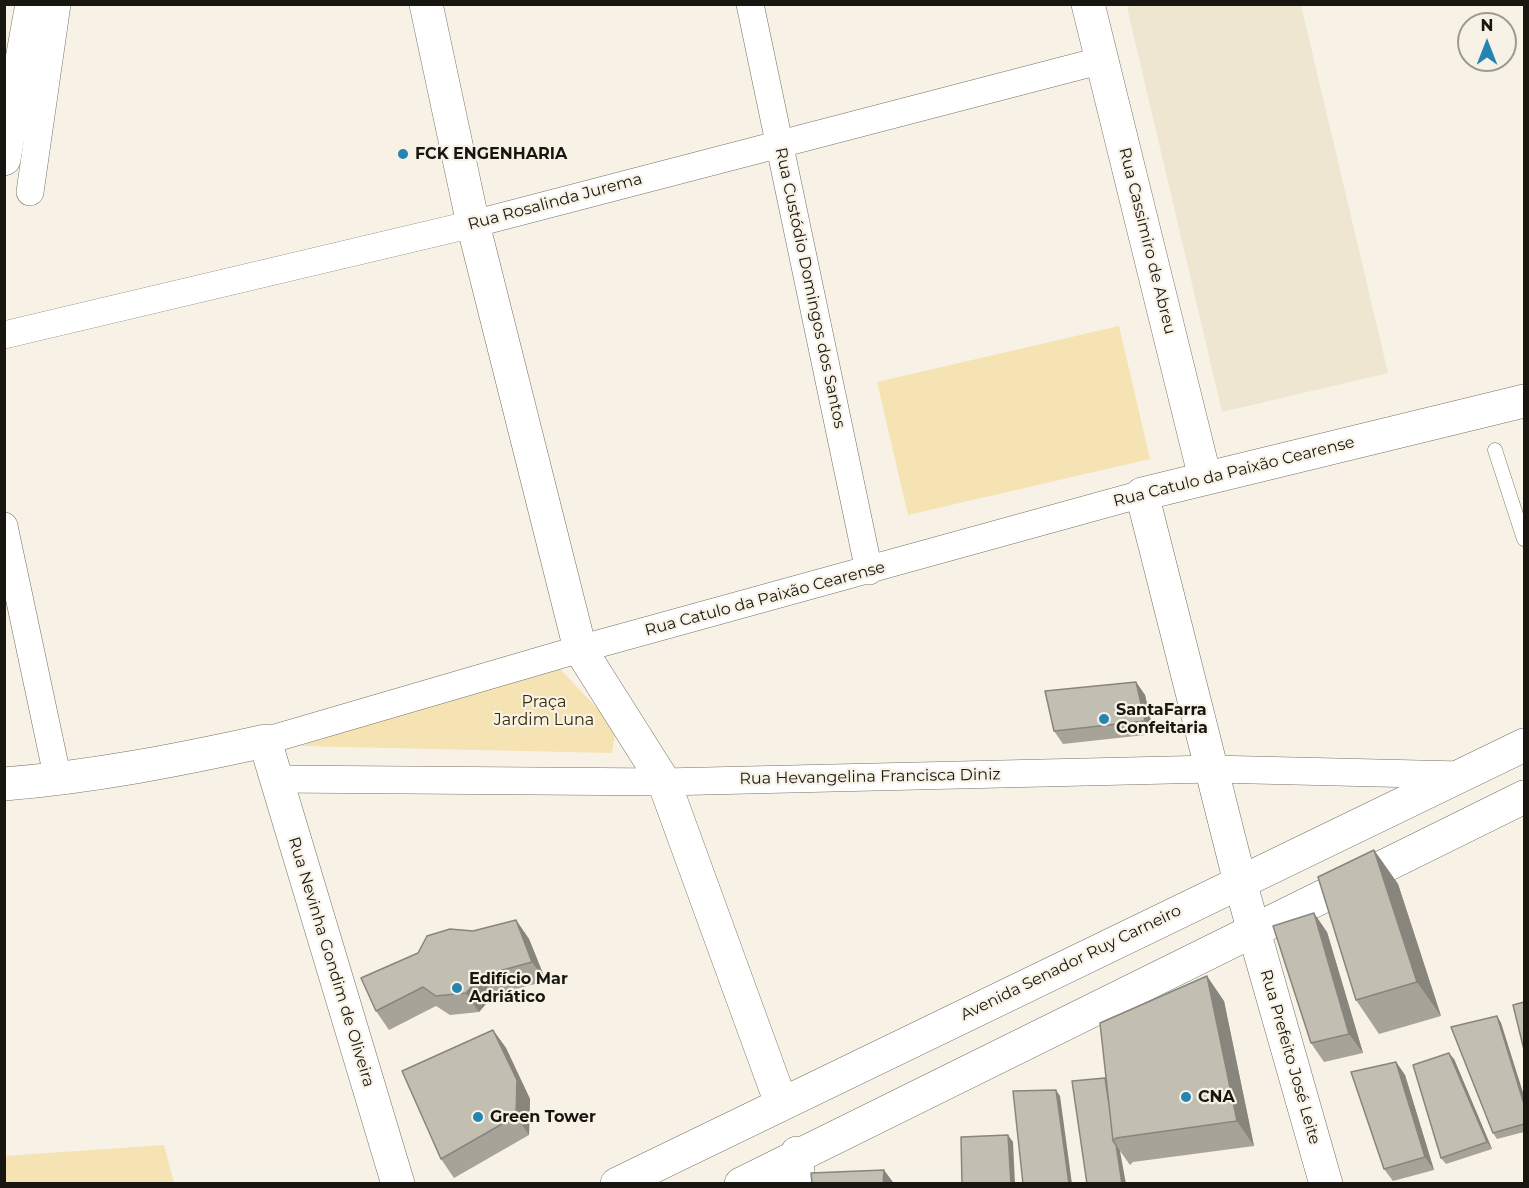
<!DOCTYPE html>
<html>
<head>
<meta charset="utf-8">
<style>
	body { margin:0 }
	#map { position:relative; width:1529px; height:1188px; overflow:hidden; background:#f7f2e5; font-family:Montserrat,sans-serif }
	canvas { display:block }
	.frame { position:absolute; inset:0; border:6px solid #171611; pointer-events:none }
	.north { position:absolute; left:1457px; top:12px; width:60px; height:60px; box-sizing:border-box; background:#f7f2e5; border:2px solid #9d9a90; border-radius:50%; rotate:0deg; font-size:16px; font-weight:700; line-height:24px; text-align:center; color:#171611 }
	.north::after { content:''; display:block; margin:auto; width:21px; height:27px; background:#2584b0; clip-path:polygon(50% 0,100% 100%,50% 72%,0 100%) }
</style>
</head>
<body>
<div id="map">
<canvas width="1529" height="1188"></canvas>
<div class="frame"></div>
<div class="north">N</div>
</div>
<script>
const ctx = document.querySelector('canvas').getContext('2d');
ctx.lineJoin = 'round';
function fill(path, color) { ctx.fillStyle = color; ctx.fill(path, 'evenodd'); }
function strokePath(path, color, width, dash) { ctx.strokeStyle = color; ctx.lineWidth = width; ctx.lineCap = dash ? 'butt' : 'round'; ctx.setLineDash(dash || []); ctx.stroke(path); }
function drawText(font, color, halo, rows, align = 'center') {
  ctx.font = font + ' Montserrat,sans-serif'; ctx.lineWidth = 4.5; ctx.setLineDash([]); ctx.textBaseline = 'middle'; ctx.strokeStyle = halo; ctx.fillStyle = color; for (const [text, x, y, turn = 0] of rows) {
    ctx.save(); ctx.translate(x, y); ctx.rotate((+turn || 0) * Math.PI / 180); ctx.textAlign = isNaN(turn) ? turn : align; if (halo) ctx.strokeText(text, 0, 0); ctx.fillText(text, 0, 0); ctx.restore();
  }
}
fill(new Path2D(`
	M 1139,5 L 1301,5 L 1388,373 L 1222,412 L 1127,7 Z`), '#eee6d1');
fill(new Path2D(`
	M 1119,326 L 1150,459 L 908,515 L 877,382 Z
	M 556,665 L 616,728 L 612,753 L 300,746 Z
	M 164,1145 L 174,1183 L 5,1183 L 5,1156 Z`), '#f5e3b4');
const lane = new Path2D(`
	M 1495,450 L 1524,539`);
const street = new Path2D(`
	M 750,4 L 869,571
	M 30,192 L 57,4
	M 4,335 L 473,224 L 1103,60
	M 4,526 L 58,780
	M 265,741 L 580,649 L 1142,494
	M 277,779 L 664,782 L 1212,769 L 1461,775`);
const secondary = new Path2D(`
	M 426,4 L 473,224 L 580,649 L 664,782 L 781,1103
	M 1088,4 L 1205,478
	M 4,784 C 92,777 179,760 265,741 L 398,1184
	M 797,1153 L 798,1184
	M 1326,1184 L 1240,882 L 1142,494 L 1524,401`);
const primary = new Path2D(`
	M 617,1184 L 1524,745
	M 741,1184 L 1524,797`);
const highway = new Path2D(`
	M 4,159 L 32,4`);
strokePath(lane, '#767266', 15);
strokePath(street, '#767266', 28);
strokePath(secondary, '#767266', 34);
strokePath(primary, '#767266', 34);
strokePath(highway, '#767266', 34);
strokePath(lane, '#fff', 14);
strokePath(street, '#fff', 27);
strokePath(secondary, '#fff', 33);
strokePath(primary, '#fff', 33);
strokePath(highway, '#fff', 33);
fill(new Path2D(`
	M 1136,682 L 1145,695 L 1154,734 L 1063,744 L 1054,731 Z
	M 1374,850 L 1398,884 L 1441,1016 L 1379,1034 L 1356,1000 Z
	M 516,920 L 529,939 L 546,981 L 494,995 L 479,1012 L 450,1015 L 436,1006 L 389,1030 L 376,1011 L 473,931 Z
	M 1327,932 L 1363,1053 L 1324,1062 L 1311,1043 Z
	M 1224,1001 L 1254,1146 L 1133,1162 L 1130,1165 L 1120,1151 L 1087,1184 L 1105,1078 L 1106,1081 Z
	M 1497,1016 L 1501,1023 L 1524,1096 L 1524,1132 L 1497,1139 L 1493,1133 Z
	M 493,1030 L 506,1048 L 530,1099 L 529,1135 L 454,1178 L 441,1159 Z
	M 1454,1059 L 1492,1149 L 1446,1164 L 1441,1158 Z
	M 1396,1062 L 1405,1075 L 1434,1170 L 1393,1181 L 1384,1169 Z`), '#a8a399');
fill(new Path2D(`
	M 1136,682 L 1145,695 L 1154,734 L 1145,721 Z
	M 1374,850 L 1398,884 L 1441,1016 L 1417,982 Z
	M 1314,913 L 1327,932 L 1363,1053 L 1349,1034 Z
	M 516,920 L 529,939 L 546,981 L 532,962 Z
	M 481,976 L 494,995 L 479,1012 L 466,993 Z
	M 1207,976 L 1224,1001 L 1254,1146 L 1237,1121 Z
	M 1497,1016 L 1501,1023 L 1524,1096 L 1524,1104 Z
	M 493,1030 L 506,1048 L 530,1099 L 529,1135 L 516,1116 Z
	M 1449,1053 L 1454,1059 L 1492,1149 L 1487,1142 Z
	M 1396,1062 L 1405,1075 L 1434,1170 L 1425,1157 Z
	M 1056,1090 L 1060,1096 L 1072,1184 L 1069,1184 Z
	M 1008,1135 L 1013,1142 L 1015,1184 L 1011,1184 Z
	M 1116,1145 L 1120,1151 L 1126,1184 L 1122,1184 Z
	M 884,1170 L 893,1182 L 893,1184 L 883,1184 Z`), '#88857d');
const building = new Path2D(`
	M 1136,682 L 1145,721 L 1054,731 L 1045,691 Z
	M 1374,850 L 1417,982 L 1356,1000 L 1318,877 Z
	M 1314,913 L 1349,1034 L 1311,1043 L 1273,926 Z
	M 516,920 L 532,962 L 481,976 L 466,993 L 436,996 L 423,987 L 376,1011 L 361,978 L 418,953 L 427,936 L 450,929 L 473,931 Z
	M 1207,976 L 1237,1121 L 1116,1138 L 1113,1141 L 1100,1023 Z
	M 1524,1002 L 1524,1050 L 1513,1005 Z
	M 1497,1016 L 1524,1104 L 1524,1124 L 1493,1133 L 1451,1027 Z
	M 493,1030 L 517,1080 L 516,1116 L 441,1159 L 402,1071 Z
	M 1449,1053 L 1487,1142 L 1441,1158 L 1413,1065 Z
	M 1396,1062 L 1425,1157 L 1384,1169 L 1351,1072 Z
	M 1105,1078 L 1109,1105 L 1113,1141 L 1116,1145 L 1122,1184 L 1087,1184 L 1072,1081 Z
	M 1056,1090 L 1069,1184 L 1023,1184 L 1013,1091 Z
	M 1008,1135 L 1011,1184 L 962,1184 L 961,1137 Z
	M 884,1170 L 883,1184 L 812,1184 L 811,1173 Z`);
fill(building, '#c3beb2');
strokePath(building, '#88857d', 1.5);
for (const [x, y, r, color] of [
	[403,154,6,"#2584b0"],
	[1104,719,6,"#2584b0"],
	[457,988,6,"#2584b0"],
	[1186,1097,6,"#2584b0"],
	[478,1117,6,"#2584b0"]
]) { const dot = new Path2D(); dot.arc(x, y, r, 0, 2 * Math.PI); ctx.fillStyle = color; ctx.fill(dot); strokePath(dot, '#f7f2e5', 2); }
drawText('bold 16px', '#171611', '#f7f2e5', [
	["FCK ENGENHARIA",415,154],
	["SantaFarra",1116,710],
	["Confeitaria",1116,728],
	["Edifício Mar",469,979],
	["Adriático",469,997],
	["CNA",1198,1097],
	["Green Tower",490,1117]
], 'left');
drawText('16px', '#171611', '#f7f2e5', [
	["Rua Rosalinda Jurema",555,202,-15],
	["Rua Cassimiro de Abreu",1147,241,76],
	["Rua Custódio Domingos dos Santos",810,288,78],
	["Rua Catulo da Paixão Cearense",1234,472,-14],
	["Rua Catulo da Paixão Cearense",765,599,-15],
	["Rua Hevangelina Francisca Diniz",870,777,-1],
	["Rua Nevinha Gondim de Oliveira",331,962,73],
	["Avenida Senador Ruy Carneiro",1071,963,-26],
	["Rua Prefeito José Leite",1290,1057,74]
]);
drawText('16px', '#372900', '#f7f2e5', [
	["Praça",544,702],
	["Jardim Luna",544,720]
]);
</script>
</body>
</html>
